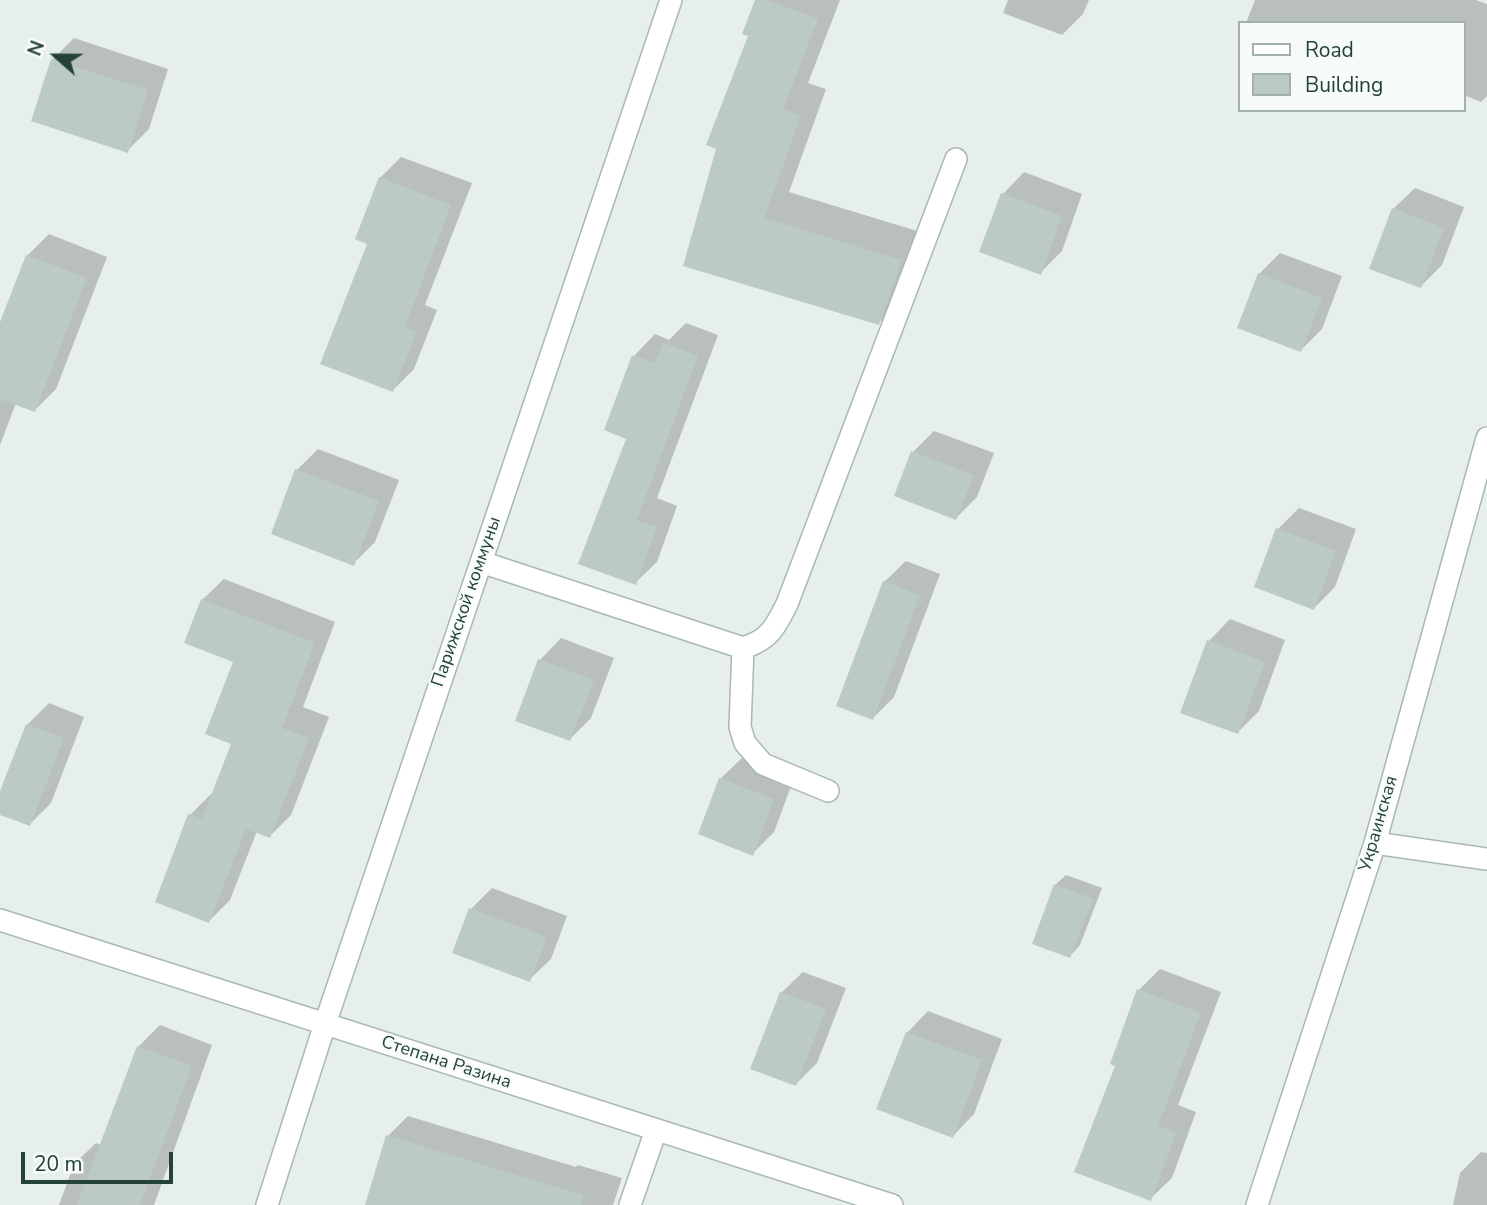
<!DOCTYPE html>
<html>
<head>
<meta charset="utf-8">
<style>
	body { margin:0 }
	#map { position:relative; width:1487px; height:1205px; overflow:hidden; background:#e6efeb; font-family:"Nunito Sans",sans-serif }
	canvas { display:block }
	.legend { position:absolute; left:1238px; top:21px; width:228px; height:91px; box-sizing:border-box; background:#f7fbf9; border:2px solid #a3b1ad; margin:0; padding:9px 12px; list-style:none; font-size:21px; color:#24423a }
	.legend li { display:flex; align-items:center; gap:14px; height:35px }
	.legend b { width:35px; border:2px solid #a3b1ad }
	.north { position:absolute; left:21px; top:21px; width:70px; height:70px; -webkit-text-stroke:5px #f7fbf9; paint-order:stroke; rotate:291deg; font-size:19px; font-weight:700; line-height:28px; text-align:center; color:#24423a }
	.north::after { content:''; display:block; margin:auto; width:24px; height:32px; background:#24423a; clip-path:polygon(50% 0,100% 100%,50% 72%,0 100%) }
	.scale { position:absolute; left:21px; top:1152px; width:152px; height:32px; box-sizing:border-box; border:4px solid #24423a; border-top:0; padding-left:9px; font-size:21px; line-height:24px; white-space:nowrap; color:#24423a; -webkit-text-stroke:5px #f7fbf9; paint-order:stroke }
</style>
</head>
<body>
<div id="map">
<canvas width="1487" height="1205"></canvas>
<ul class="legend">
<li><b style="height:9px;background:#fff"></b>Road</li>
<li><b style="height:19px;background:#bbcac4"></b>Building</li>
</ul>
<div class="north">N</div>
<div class="scale">20 m</div>
</div>
<script>
const ctx = document.querySelector('canvas').getContext('2d');
ctx.lineJoin = 'round';
function fill(path, color) { ctx.fillStyle = color; ctx.fill(path, 'evenodd'); }
function strokePath(path, color, width, dash) { ctx.strokeStyle = color; ctx.lineWidth = width; ctx.lineCap = dash ? 'butt' : 'round'; ctx.setLineDash(dash || []); ctx.stroke(path); }
function drawText(font, color, halo, rows, align = 'center') {
  ctx.font = font + ' "Nunito Sans",sans-serif'; ctx.lineWidth = 5; ctx.setLineDash([]); ctx.textBaseline = 'middle'; ctx.strokeStyle = halo; ctx.fillStyle = color; for (const [text, x, y, turn = 0] of rows) {
    ctx.save(); ctx.translate(x, y); ctx.rotate((+turn || 0) * Math.PI / 180); ctx.textAlign = isNaN(turn) ? turn : align; if (halo) ctx.strokeText(text, 0, 0); ctx.fillText(text, 0, 0); ctx.restore();
  }
}
fill(new Path2D(`
	M 757,0 L 840,0 L 808,83 L 826,89 L 789,192 L 927,234 L 905,297 L 879,323 L 685,265 L 751,35 Z
	M 1008,0 L 1089,0 L 1083,14 L 1062,35 L 1003,13 Z
	M 1255,0 L 1476,0 L 1487,4 L 1487,96 L 1481,102 L 1464,95 L 1464,23 L 1246,23 Z
	M 74,38 L 168,69 L 149,129 L 127,151 L 33,119 L 53,59 Z
	M 401,157 L 472,183 L 425,305 L 437,310 L 414,369 L 393,390 L 369,243 L 380,178 Z
	M 1024,172 L 1082,194 L 1062,251 L 1040,273 L 1003,194 Z
	M 1415,188 L 1464,207 L 1442,265 L 1421,286 L 1393,209 Z
	M 49,234 L 107,257 L 56,389 L 35,410 L 16,403 L 0,445 L 0,327 L 27,256 Z
	M 1280,253 L 1342,276 L 1322,329 L 1301,350 L 1259,274 Z
	M 686,323 L 718,335 L 657,498 L 677,506 L 657,562 L 635,583 L 629,438 L 606,429 L 634,356 L 655,334 L 669,340 Z
	M 934,431 L 994,453 L 977,497 L 956,518 L 913,452 Z
	M 318,449 L 399,480 L 375,542 L 353,564 L 297,470 Z
	M 1299,508 L 1356,529 L 1335,587 L 1314,608 L 1278,529 Z
	M 906,561 L 940,574 L 894,697 L 873,718 L 884,582 Z
	M 224,579 L 335,622 L 303,707 L 329,717 L 291,815 L 270,836 L 257,831 L 230,900 L 209,921 L 190,815 L 211,794 L 213,795 L 233,743 L 235,660 L 202,600 Z
	M 1230,619 L 1285,640 L 1259,711 L 1238,732 L 1209,641 Z
	M 561,638 L 614,658 L 591,718 L 570,739 L 518,720 L 540,660 Z
	M 49,703 L 84,717 L 51,803 L 30,824 L 0,813 L 0,796 L 27,725 Z
	M 742,758 L 794,778 L 774,832 L 753,853 L 720,779 Z
	M 1066,875 L 1102,888 L 1080,945 L 1070,956 L 1055,885 Z
	M 492,888 L 567,916 L 551,959 L 529,980 L 471,909 Z
	M 1160,969 L 1221,992 L 1178,1105 L 1196,1112 L 1172,1178 L 1150,1199 L 1117,1065 L 1139,990 Z
	M 803,972 L 846,988 L 817,1063 L 796,1084 L 781,993 Z
	M 928,1011 L 1002,1039 L 974,1114 L 953,1136 L 907,1033 Z
	M 160,1025 L 212,1045 L 154,1205 L 59,1205 L 74,1164 L 96,1143 L 102,1145 L 138,1047 Z
	M 408,1116 L 576,1167 L 578,1165 L 622,1178 L 613,1205 L 367,1205 L 388,1136 Z
	M 1481,1152 L 1487,1153 L 1487,1205 L 1453,1205 L 1460,1173 Z`), '#0003');
fill(new Path2D(`
	M 755,0 L 767,0 L 818,19 L 783,109 L 801,116 L 764,218 L 902,260 L 879,325 L 683,266 L 716,149 L 706,145 L 748,36 L 742,34 Z
	M 51,59 L 148,90 L 128,153 L 31,121 Z
	M 379,177 L 451,205 L 405,327 L 417,331 L 393,392 L 320,364 L 367,244 L 355,239 Z
	M 1001,193 L 1062,216 L 1041,275 L 979,252 Z
	M 1392,208 L 1444,228 L 1421,288 L 1369,269 Z
	M 26,255 L 87,278 L 35,412 L 0,399 L 0,322 Z
	M 1258,273 L 1322,298 L 1301,352 L 1237,328 Z
	M 663,343 L 698,356 L 637,520 L 657,527 L 636,585 L 578,564 L 626,439 L 604,430 L 632,355 L 655,363 Z
	M 911,451 L 974,475 L 956,520 L 894,496 Z
	M 295,469 L 379,501 L 354,566 L 271,534 Z
	M 1276,528 L 1336,551 L 1314,610 L 1254,587 Z
	M 883,581 L 920,595 L 873,720 L 836,706 Z
	M 201,599 L 315,643 L 282,728 L 309,738 L 270,838 L 246,829 L 209,923 L 155,902 L 188,814 L 202,819 L 231,744 L 205,734 L 233,662 L 184,643 Z
	M 1207,640 L 1265,662 L 1238,734 L 1180,713 Z
	M 538,659 L 594,680 L 570,741 L 515,721 Z
	M 26,724 L 64,738 L 30,826 L 0,815 L 0,791 Z
	M 719,778 L 774,799 L 753,856 L 698,834 Z
	M 1054,884 L 1093,899 L 1070,958 L 1032,944 Z
	M 469,908 L 547,937 L 530,982 L 452,953 Z
	M 1137,989 L 1201,1013 L 1158,1126 L 1176,1133 L 1151,1201 L 1074,1172 L 1115,1066 L 1110,1064 Z
	M 780,992 L 826,1009 L 796,1086 L 750,1069 Z
	M 906,1032 L 982,1060 L 953,1138 L 876,1109 Z
	M 137,1046 L 192,1066 L 140,1205 L 77,1205 Z
	M 386,1135 L 582,1195 L 581,1205 L 365,1205 Z`), '#bbcac4');
const minor = new Path2D(`
	M 481,562 L 743,648 C 769,640 775,628 787,604 L 956,159
	M 743,648 L 740,727 L 745,743 L 763,764 L 828,791
	M 1375,843 L 1487,859
	M 0,920 L 892,1205
	M 267,1205 L 325,1024 L 671,0
	M 630,1205 L 656,1130
	M 1257,1205 L 1375,843 L 1487,438`);
strokePath(minor, '#a8b8b2', 24);
strokePath(minor, '#fff', 21);
drawText('18px', '#24423a', '#f7fbf9', [
	["Парижской коммуны",467,602,-71],
	["Украинская",1379,824,-74],
	["Степана Разина",446,1063,18]
]);
</script>
</body>
</html>
